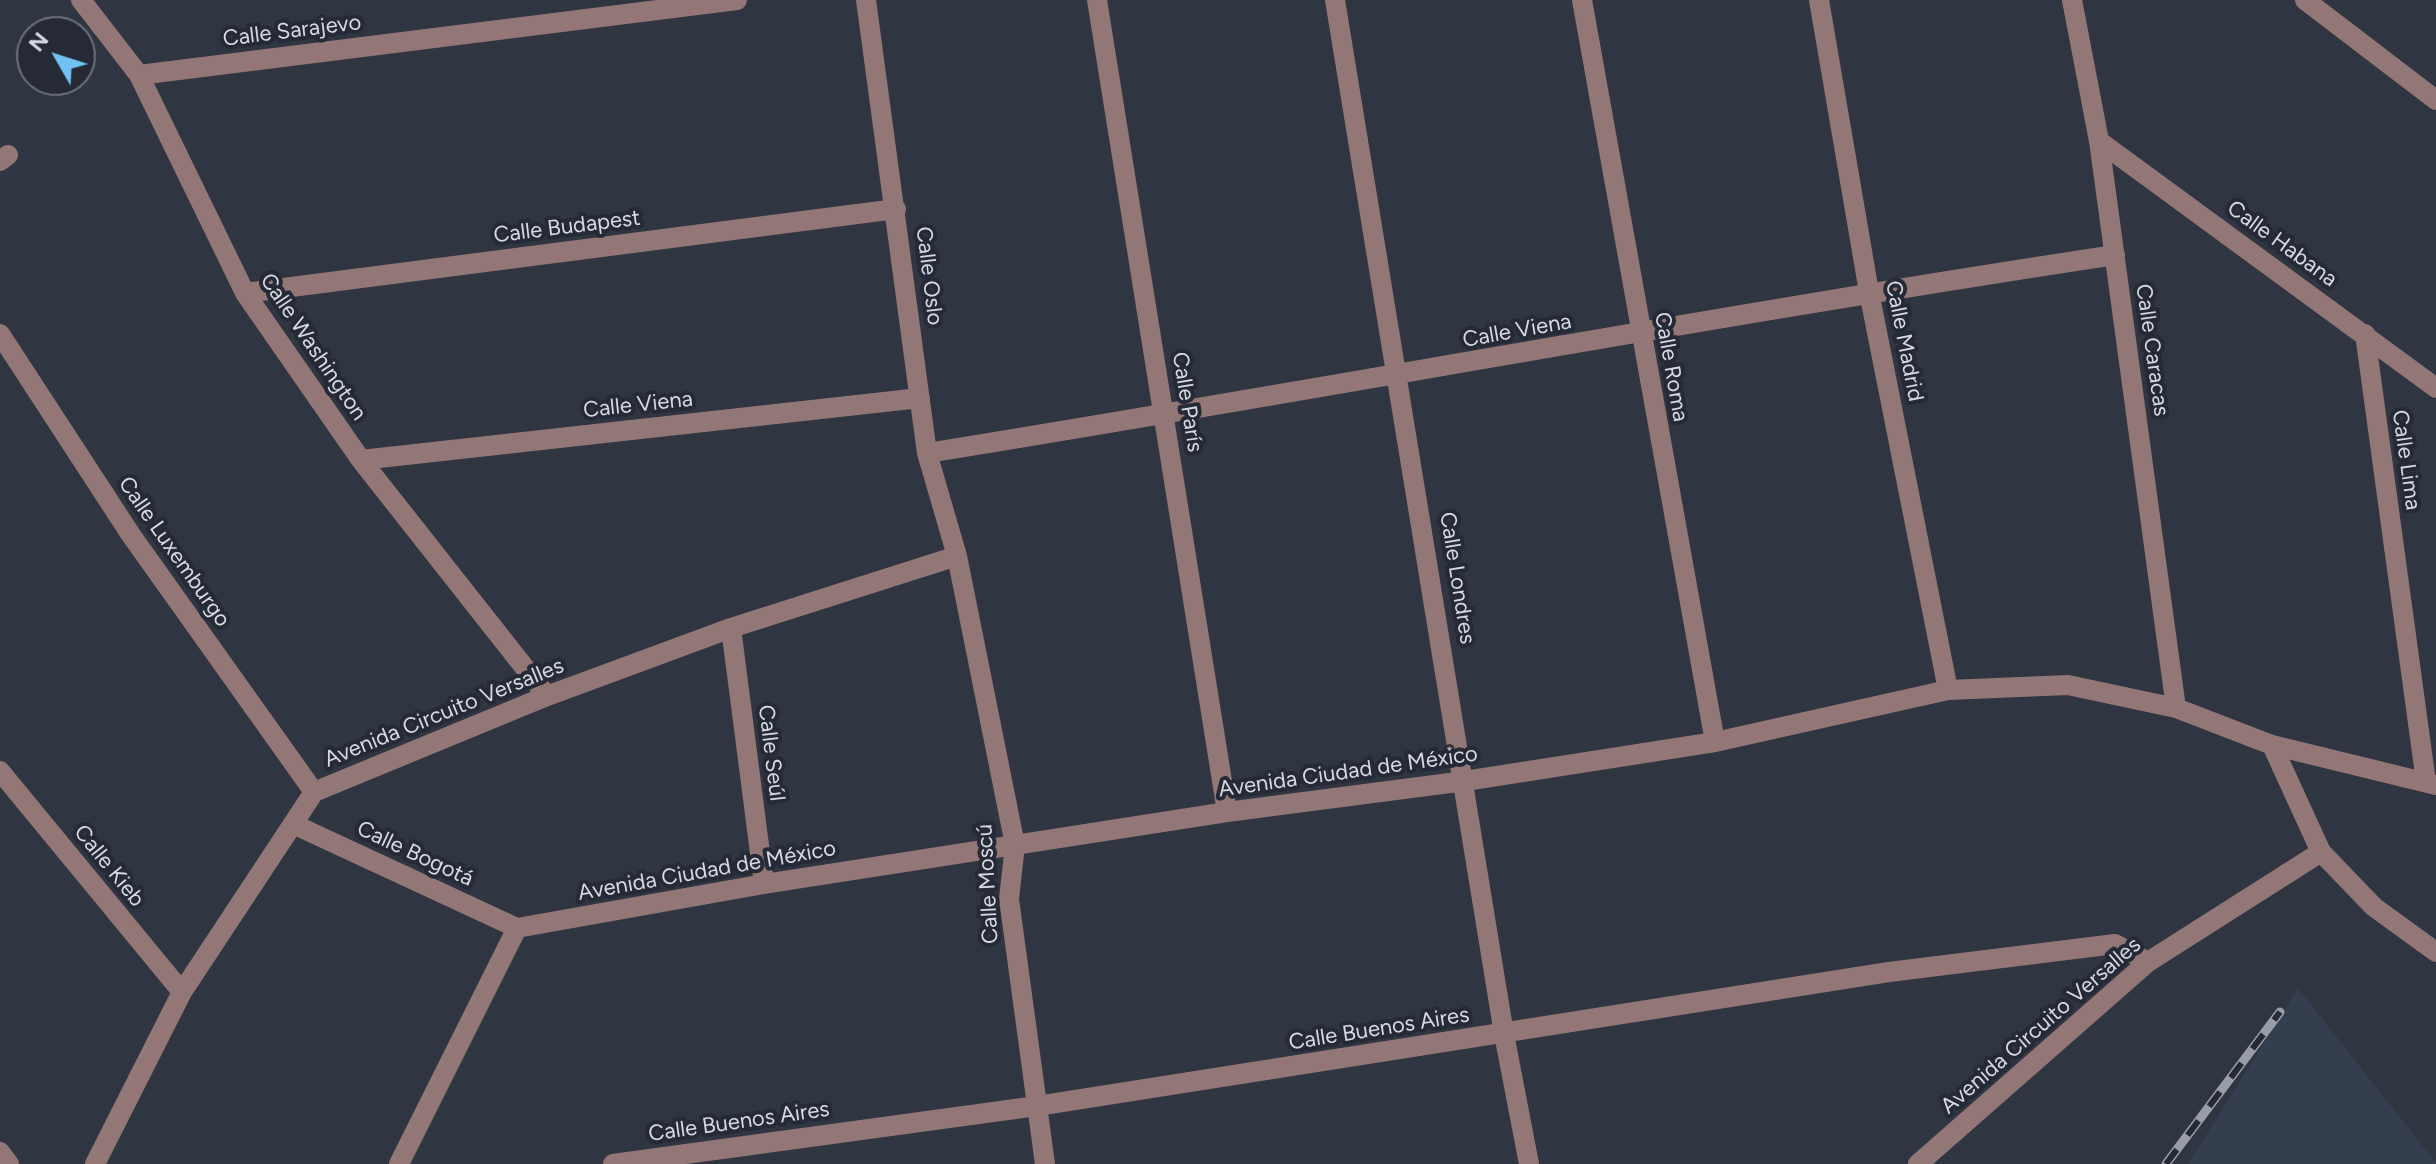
<!DOCTYPE html>
<html>
<head>
<meta charset="utf-8">
<style>
	body { margin:0 }
	#map { position:relative; width:2436px; height:1164px; overflow:hidden; background:#2f3541; font-family:Figtree,sans-serif }
	canvas { display:block }
	.north { position:absolute; left:16px; top:16px; width:80px; height:80px; box-sizing:border-box; background:#252a36; border:2px solid #6c707a; border-radius:50%; rotate:309deg; font-size:22px; font-weight:700; line-height:32px; text-align:center; color:#d6d9e1 }
	.north::after { content:''; display:block; margin:auto; width:28px; height:36px; background:#71c1f5; clip-path:polygon(50% 0,100% 100%,50% 72%,0 100%) }
</style>
</head>
<body>
<div id="map">
<canvas width="2436" height="1164"></canvas>
<div class="north">N</div>
</div>
<script>
const ctx = document.querySelector('canvas').getContext('2d');
ctx.lineJoin = 'round';
function fill(path, color) { ctx.fillStyle = color; ctx.fill(path, 'evenodd'); }
function strokePath(path, color, width, dash) { ctx.strokeStyle = color; ctx.lineWidth = width; ctx.lineCap = dash ? 'butt' : 'round'; ctx.setLineDash(dash || []); ctx.stroke(path); }
function drawText(font, color, halo, rows, align = 'center') {
  ctx.font = font + ' Figtree,sans-serif'; ctx.lineWidth = 8; ctx.setLineDash([]); ctx.textBaseline = 'middle'; ctx.strokeStyle = halo; ctx.fillStyle = color; for (const [text, x, y, turn = 0] of rows) {
    ctx.save(); ctx.translate(x, y); ctx.rotate((+turn || 0) * Math.PI / 180); ctx.textAlign = isNaN(turn) ? turn : align; if (halo) ctx.strokeText(text, 0, 0); ctx.fillText(text, 0, 0); ctx.restore();
  }
}
fill(new Path2D(`
	M 2298,988 L 2436,1163 L 2436,1164 L 2188,1164 Z`), '#353e4f');
strokePath(new Path2D(`
	M 81,0 L 139,75 L 245,293 L 361,460 L 547,696
	M 866,0 L 927,453 L 957,556 L 1015,845 L 1009,899 L 1045,1164
	M 1097,0 L 1227,812
	M 1335,0 L 1504,1034 L 1529,1164
	M 1582,0 L 1715,742
	M 1819,0 L 1869,292 L 1948,690
	M 2072,0 L 2099,141 L 2176,708
	M 2305,0 L 2436,100
	M 139,75 L 737,0
	M 2099,141 L 2436,388
	M 0,161 L 8,155
	M 245,293 L 896,209
	M 0,334 L 131,535 L 314,792
	M 2365,334 L 2426,782
	M 927,453 C 1324,389 1718,315 2115,255
	M 361,460 L 920,398
	M 731,628 L 764,884
	M 2272,745 L 2321,852 L 2374,907 L 2436,952
	M 0,771 L 182,992
	M 293,824 L 517,928
	M 0,1152 L 9,1164
	M 95,1164 L 182,992 L 314,792 L 547,696 L 731,628 L 957,556
	M 399,1164 L 517,928 L 764,884 L 1227,812 L 1465,781 L 1715,742 L 1948,690 L 2068,685 L 2176,708 L 2272,745 L 2436,785
	M 613,1164 L 1037,1106 L 1889,972 L 2115,944 L 2148,962
	M 1918,1164 L 2148,962 L 2321,852`), '#937776', 20);
const rail = new Path2D(`
	M 2166,1164 L 2280,1012`);
strokePath(rail, '#999da7', 9);
strokePath(rail, '#252a36', 6, [18]);
drawText('22px', '#d6d9e1', '#252a36', [
	["Calle Sarajevo",292,31,-7],
	["Calle Budapest",567,227,-7],
	["Calle Habana",2282,244,36],
	["Calle Oslo",929,276,83],
	["Calle Viena",1517,331,-10],
	["Calle Madrid",1904,341,79],
	["Calle Washington",313,347,56],
	["Calle Caracas",2152,350,82],
	["Calle Roma",1671,367,80],
	["Calle París",1187,402,81],
	["Calle Viena",638,405,-6],
	["Calle Lima",2406,460,82],
	["Calle Luxemburgo",174,552,55],
	["Calle Londres",1457,578,81],
	["Avenida Circuito Versalles",444,713,-22],
	["Calle Seúl",771,753,83],
	["Avenida Ciudad de México",1348,772,-8],
	["Calle Bogotá",415,854,25],
	["Calle Kieb",109,866,51],
	["Avenida Ciudad de México",707,871,-10],
	["Calle Moscú",988,884,-93],
	["Avenida Circuito Versalles",2041,1026,-41],
	["Calle Buenos Aires",1379,1029,-9],
	["Calle Buenos Aires",739,1122,-8]
]);
</script>
</body>
</html>
